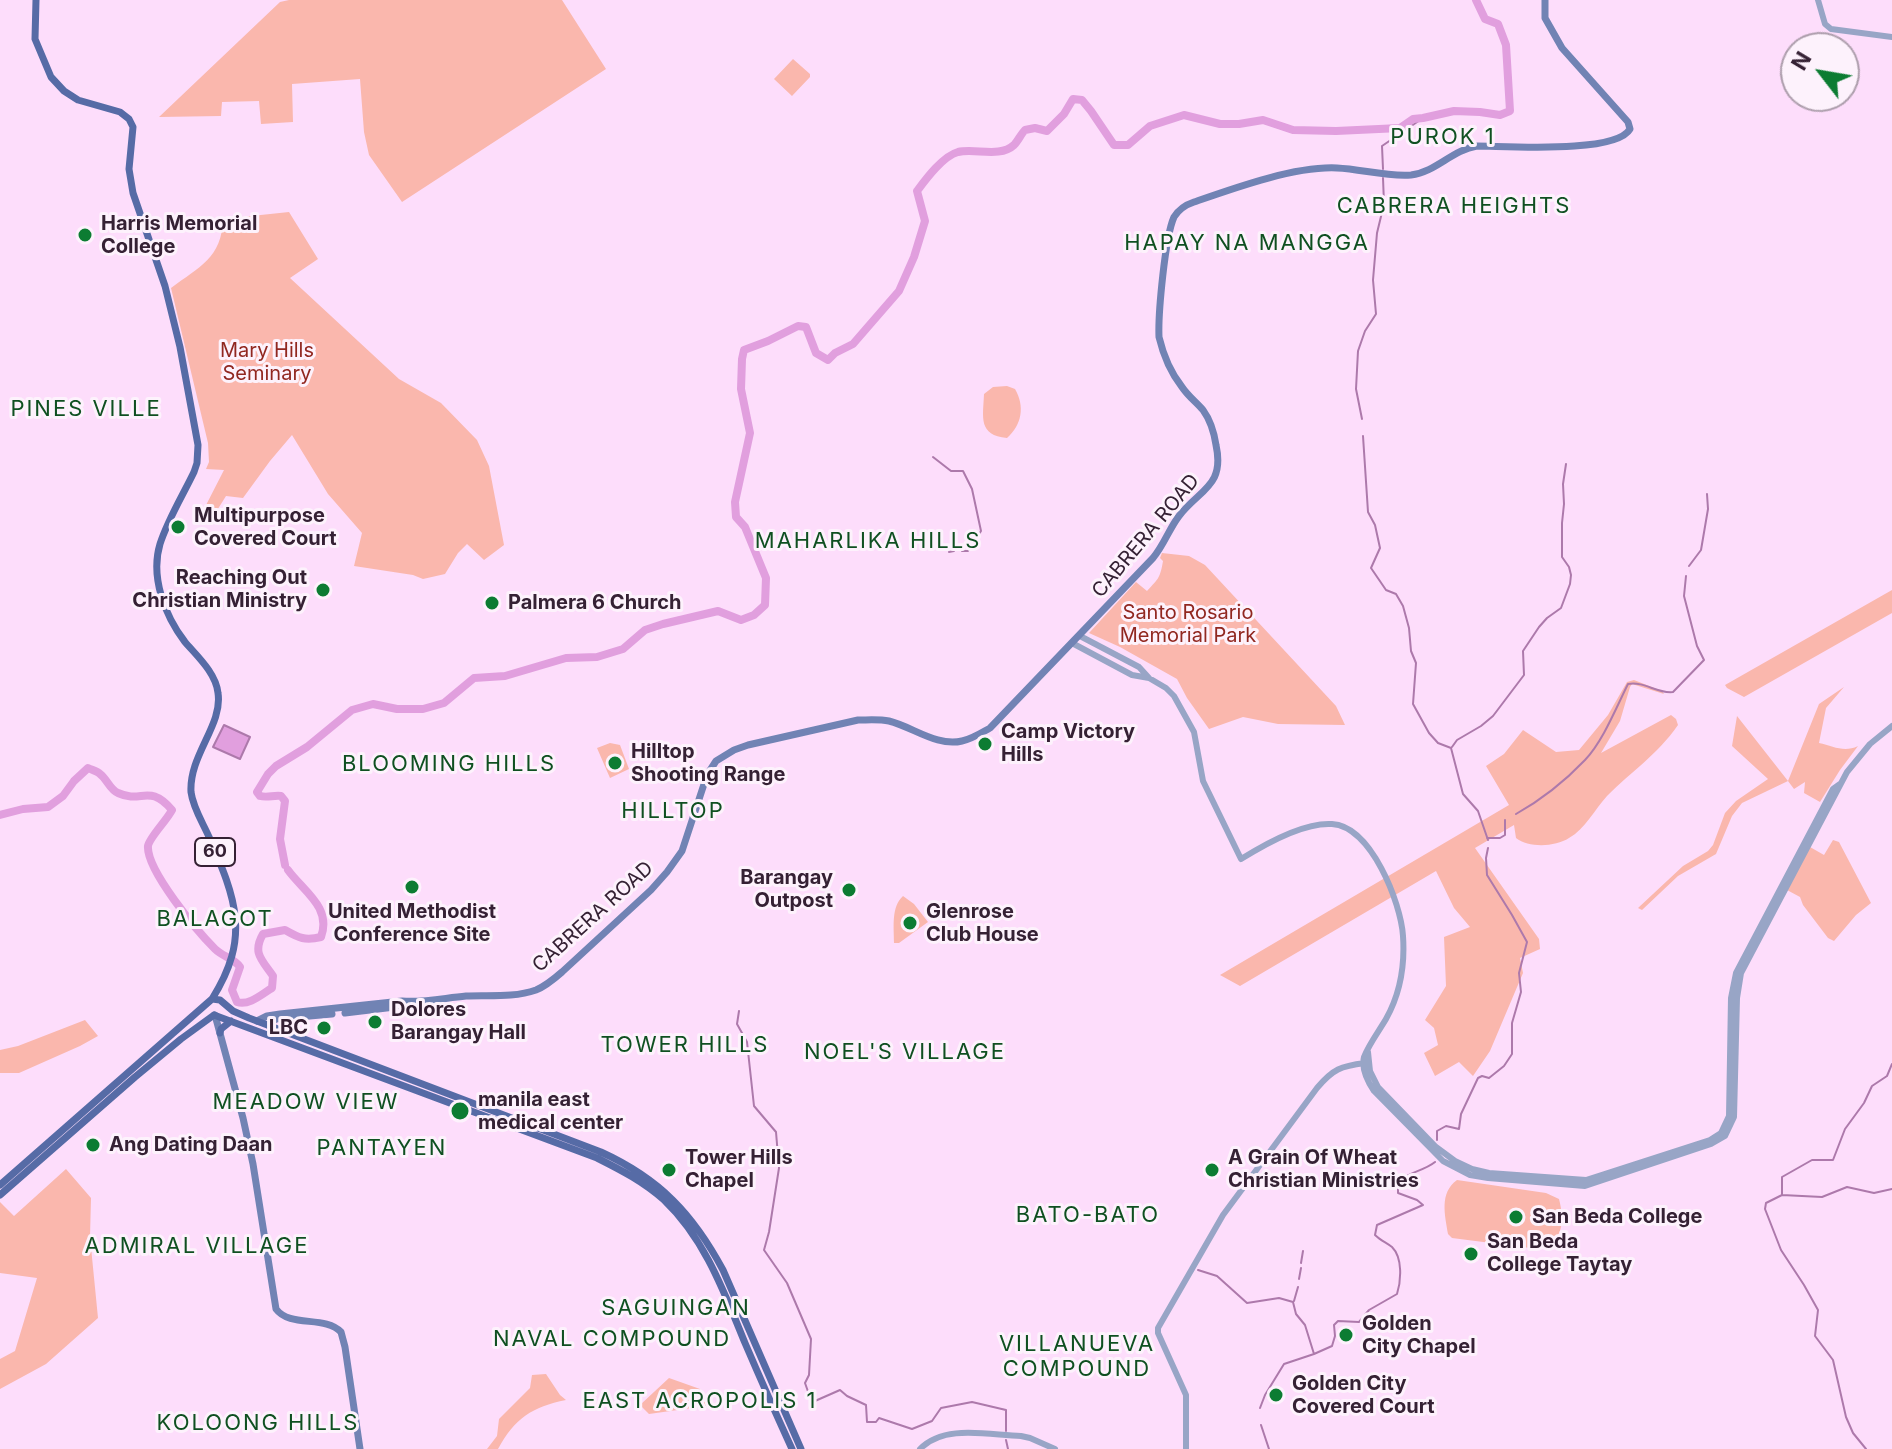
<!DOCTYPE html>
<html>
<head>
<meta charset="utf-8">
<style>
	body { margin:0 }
	#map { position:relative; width:1892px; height:1449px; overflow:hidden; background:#fdddfb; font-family:Inter,sans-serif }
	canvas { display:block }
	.north { position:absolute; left:1780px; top:32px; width:80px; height:80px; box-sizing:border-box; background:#fdf2fc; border:2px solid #ad9eac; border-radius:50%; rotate:301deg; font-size:22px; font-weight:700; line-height:32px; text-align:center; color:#352134 }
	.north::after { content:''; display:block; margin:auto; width:28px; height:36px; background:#0c7c32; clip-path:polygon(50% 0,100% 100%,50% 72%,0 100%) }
</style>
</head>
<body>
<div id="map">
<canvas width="1892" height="1449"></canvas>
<div class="north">N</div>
</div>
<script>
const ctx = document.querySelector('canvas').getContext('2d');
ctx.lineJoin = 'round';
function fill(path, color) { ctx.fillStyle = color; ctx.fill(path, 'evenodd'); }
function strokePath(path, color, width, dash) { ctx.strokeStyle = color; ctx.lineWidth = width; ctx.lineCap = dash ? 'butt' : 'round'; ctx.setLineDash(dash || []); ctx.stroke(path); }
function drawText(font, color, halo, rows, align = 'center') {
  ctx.font = font + ' Inter,sans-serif'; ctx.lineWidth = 6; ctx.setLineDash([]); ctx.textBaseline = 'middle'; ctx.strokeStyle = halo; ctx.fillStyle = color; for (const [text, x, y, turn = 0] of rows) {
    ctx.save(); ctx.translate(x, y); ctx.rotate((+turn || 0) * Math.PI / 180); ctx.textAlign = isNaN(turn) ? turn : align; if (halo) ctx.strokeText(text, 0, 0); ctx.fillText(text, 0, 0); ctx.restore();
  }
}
fill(new Path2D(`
	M 289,0 L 562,0 L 606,69 L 402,202 L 369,155 L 364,132 L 360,79 L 292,84 L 293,122 L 261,124 L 259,101 L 222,102 L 221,116 L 159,117 L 280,2 Z
	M 793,59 L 810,74 L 810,77 L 792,96 L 774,79 Z
	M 289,212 L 318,259 L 290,278 L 399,379 L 441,403 L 477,440 L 489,466 L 504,545 L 484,560 L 467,544 L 458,553 L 445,574 L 423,579 L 413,575 L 354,566 L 362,533 L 328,494 L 292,435 L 270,461 L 243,498 L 226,496 L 216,512 L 203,511 L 224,470 L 206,469 L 209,462 L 208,443 L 171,288 C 199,267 222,258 223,219 Z
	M 1007,386 L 1015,389 C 1025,406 1022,425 1007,438 C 978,435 983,418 984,394 L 993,387 Z
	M 1162,553 L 1189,556 L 1205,565 L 1336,706 L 1345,725 L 1278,724 L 1243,717 L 1209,729 L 1187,698 L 1177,679 L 1120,647 L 1089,633 L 1136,582 L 1147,591 C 1159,578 1160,578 1163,561 L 1160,558 Z
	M 1892,590 L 1892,613 L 1744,697 L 1727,688 L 1725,685 Z
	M 1634,680 L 1662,691 L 1664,694 L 1632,684 L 1630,687 L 1620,721 L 1601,753 L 1671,715 L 1676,719 L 1678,725 C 1657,755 1632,771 1607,796 C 1595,809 1585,829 1569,838 C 1555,847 1529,848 1516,838 L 1514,825 L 1475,848 L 1539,939 L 1540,949 L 1520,958 L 1523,973 L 1490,1051 L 1473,1076 L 1459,1062 L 1435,1076 L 1424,1053 L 1438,1045 L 1434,1028 L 1425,1020 L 1446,986 L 1444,937 L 1470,927 L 1454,908 L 1436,871 L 1240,986 L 1220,975 L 1509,805 L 1486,766 L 1504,754 L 1523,730 L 1556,752 L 1579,750 L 1608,715 L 1627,682 Z
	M 1844,687 L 1826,708 L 1819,743 C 1833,746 1844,753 1858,746 L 1840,770 L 1820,802 L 1804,793 L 1805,782 L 1794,789 L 1788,781 L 1742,803 L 1732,816 L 1716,854 L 1678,876 L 1642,910 L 1638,908 L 1683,866 L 1708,851 L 1713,845 L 1725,813 L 1736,801 L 1768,779 L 1732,746 L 1737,716 L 1788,781 L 1819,704 Z
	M 610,743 L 620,745 L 629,769 L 610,778 L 597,748 Z
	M 1833,840 L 1839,842 L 1871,903 L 1856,915 L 1834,941 L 1828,938 L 1803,905 L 1800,897 L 1787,890 L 1810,847 L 1824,855 Z
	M 903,896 L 914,904 L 928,922 L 899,943 L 894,943 C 894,927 891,907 903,896 Z
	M 85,1020 L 98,1036 L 80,1046 L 19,1073 L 0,1073 L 0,1050 L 18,1046 Z
	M 66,1169 L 91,1198 L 90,1237 L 98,1318 L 46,1364 L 0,1389 L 0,1359 L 15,1351 L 37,1278 L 0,1273 L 0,1202 L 14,1216 Z
	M 1457,1180 L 1546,1193 L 1559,1199 C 1565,1222 1563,1243 1538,1249 L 1452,1238 L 1448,1234 C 1445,1215 1439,1193 1457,1180 Z
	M 546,1374 L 560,1395 L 566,1400 C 532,1407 515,1418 498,1449 L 487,1449 L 497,1436 L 499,1419 L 530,1388 L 532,1375 Z
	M 669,1378 L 700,1389 L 706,1406 L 649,1414 L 640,1405 Z`), '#fab7ad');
const water = new Path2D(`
	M 224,725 L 250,737 L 240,759 L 213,747 Z`);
fill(water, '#e19fde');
strokePath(water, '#ad79ab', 2);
strokePath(new Path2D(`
	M 1383,169 L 1382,146 L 1423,118
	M 1362,419 L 1356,389 L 1358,351 L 1365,331 L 1376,314 L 1373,280 L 1377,233 L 1384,204 L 1383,178
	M 1363,436 L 1368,512 L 1375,525 L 1380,548 L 1371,568 L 1386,590 L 1396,594 L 1403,606 L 1409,628 L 1411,651 L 1416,663 L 1413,704 L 1429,733 L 1438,743 L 1451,748 L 1463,794 L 1478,811 L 1488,840
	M 933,457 L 951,471 L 963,471 L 972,489 L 981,531 L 968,551 L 962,551
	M 949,552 L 954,551
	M 1689,566 L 1701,550 L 1708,509 L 1707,494
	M 1452,747 L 1457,740 L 1481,726 L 1493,716 L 1524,675 L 1523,651 L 1539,627 L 1547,618 L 1561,608 L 1570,584 L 1571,575 L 1569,567 L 1562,557 L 1562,523 L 1564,504 L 1563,484 L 1566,464
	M 1516,814 C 1541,800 1565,781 1585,760 C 1603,741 1616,708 1628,684 C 1645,681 1657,694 1673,692 L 1704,660 L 1697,646 L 1684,596 L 1686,576
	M 1487,838 L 1500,838 L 1505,835 L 1505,820
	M 739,1011 L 737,1024 L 747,1042 L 754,1106 L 776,1132 L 779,1168 L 769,1232 L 764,1250 L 787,1283 L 811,1339 L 809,1375 L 805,1383 L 811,1400 L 815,1401 L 840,1390 L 847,1396 L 866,1405 L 867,1422 L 876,1422 L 879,1418 L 912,1429 L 932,1421 L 941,1408 L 972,1402 L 1006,1410 L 1006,1431
	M 1437,1140 L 1437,1131 L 1446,1126 L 1459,1129 L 1461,1114 L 1478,1078 L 1482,1076 L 1489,1078 L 1504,1066 L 1512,1054 L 1512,1023 L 1521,992 L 1519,973 L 1527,942 L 1512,915 L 1487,875 L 1486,858 L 1488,848
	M 1782,1195 L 1782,1177 L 1812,1160 L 1833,1160 L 1845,1129 L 1864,1103 L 1872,1086 L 1887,1076 L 1892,1064
	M 1301,1263 L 1303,1251
	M 1198,1270 L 1217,1276 L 1247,1303 L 1279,1298 L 1293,1302 L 1296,1314 L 1305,1325 L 1314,1354 L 1284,1364 L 1265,1395 L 1260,1408
	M 1299,1279 L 1301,1268
	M 1294,1301 L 1298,1287
	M 1314,1354 L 1332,1346 L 1335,1336 L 1334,1325 L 1338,1321 L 1359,1322 L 1369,1310 L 1397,1294 C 1401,1281 1403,1258 1392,1247 C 1387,1243 1380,1240 1375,1235 L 1377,1225 L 1423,1205 L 1417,1200 L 1398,1193 L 1398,1182 C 1408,1172 1424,1171 1435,1162
	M 1261,1425 L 1269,1449
	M 1006,1440 L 1008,1449
	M 1866,1449 L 1853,1433 L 1846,1417 L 1833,1360 L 1815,1336 L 1818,1310 L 1804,1285 L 1781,1250 L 1765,1209 L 1766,1203 L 1782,1195 L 1822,1197 L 1847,1187 L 1874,1193 L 1892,1189`), '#ad79ab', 2);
strokePath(new Path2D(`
	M 0,815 L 23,809 L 48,807 L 63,796 L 74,781 L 88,768 C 92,770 97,771 100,774 C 107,779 110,790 118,793 C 142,804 149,783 172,810 C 167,820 149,838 148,846 C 146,870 198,932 215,949 C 223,957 234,958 240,967 L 232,990 L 237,1002 C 249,1006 262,994 272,988 L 273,976 C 262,960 252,953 263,934 L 285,930 C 299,938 305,941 321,937 C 332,907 303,891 288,870
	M 285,865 L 280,839 L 285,801 L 281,796 C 274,795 267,798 260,796 L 257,792 L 268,774 L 276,766 L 307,747 L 352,710 L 373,704 L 397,709 L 423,709 L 444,703 L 474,678 L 505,676 L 566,658 L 597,657 L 623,649 L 645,630 L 663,624 L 718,611 L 741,620 L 754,615 L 765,605 L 766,578 L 745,527 L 736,517 L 735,502 L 750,433 L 741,389 L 742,359 L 744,350 L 768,341 L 798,326 L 806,327 L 816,353 L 828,360 L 835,353 L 853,344 L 899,291 L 914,257 L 925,221 L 917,191 C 926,179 943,156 958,152 C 975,148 1000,158 1014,145 C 1018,141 1021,134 1025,130 L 1035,128 L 1047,131 L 1064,114 L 1073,99 L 1082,100 L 1091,111 L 1114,145 L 1128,145 L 1150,126 L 1184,115 L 1220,124 L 1239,124 L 1263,120 L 1293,130 L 1336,131 L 1400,128 L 1413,119 L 1423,118 L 1454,111 L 1480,112 L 1500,115 L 1510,111 L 1506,45 L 1498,24 L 1485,19 L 1476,0`), '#e19fde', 8);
strokePath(new Path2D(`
	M 1818,0 L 1825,24 L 1831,29 L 1892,37
	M 1080,636 L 1139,667 L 1149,678 L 1166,688 L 1174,696 L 1194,732 L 1203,781 L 1241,859 C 1265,844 1303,822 1332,824 C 1371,826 1401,903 1403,936 C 1405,965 1400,994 1386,1019 C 1379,1031 1369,1044 1364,1057 C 1361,1069 1368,1082 1374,1091 L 1443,1161 L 1470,1175 L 1488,1178 L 1585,1186 L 1711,1144 L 1725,1136 L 1734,1117 L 1737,998 L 1741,973 L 1847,772 L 1870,744 L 1892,726
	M 1072,643 L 1132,675 L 1149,678
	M 1368,1052 L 1370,1071 L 1378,1087 L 1436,1147 L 1455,1161 L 1472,1169 L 1489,1173 L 1586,1180 L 1710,1140 L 1721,1133 L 1729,1116 L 1731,998 L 1736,973 L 1833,789 L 1840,784
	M 920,1449 C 944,1424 988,1435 1021,1436 L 1030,1438 L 1055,1449
	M 1186,1449 L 1186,1395 L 1158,1333 L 1158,1328 L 1223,1215 L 1317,1088 C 1333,1069 1341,1066 1365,1063`), '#98a5c6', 6);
strokePath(new Path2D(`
	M 345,1013 L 403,1006 L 411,1003
	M 215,1015 L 243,1118 L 253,1164 L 276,1309 C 290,1328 325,1315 341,1332 L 345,1347 L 360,1449
	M 257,1021 L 267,1016 L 280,1014 L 402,1001 C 423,1003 444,998 466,996 C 488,995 514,998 536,990 C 546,986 554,979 562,972 L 651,890 L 667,872 L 682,851 L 707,775 L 716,761 L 734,750 L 748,745 L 858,720 C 868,720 879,719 889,721 C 913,727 937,747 962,741 C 972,739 981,733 990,728 L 1153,558 C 1164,545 1169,529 1179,516 C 1200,489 1225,486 1216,445 C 1214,432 1211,421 1203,410 C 1196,402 1188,396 1182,387 C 1171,373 1163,354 1159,337 C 1158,314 1165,237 1174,217 C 1179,209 1185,205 1194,202 C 1234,188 1295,166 1337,168 C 1361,169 1387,177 1411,175 C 1436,172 1452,150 1477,146 C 1506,146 1616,154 1630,129 L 1628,122 L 1562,48 L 1545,18 L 1545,0
	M 268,1025 L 276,1019 L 332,1014`), '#7183b4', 7);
strokePath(new Path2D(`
	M 212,999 L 220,1000 L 233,1011 L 249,1018 L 601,1152 C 660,1179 693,1214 723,1270 L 801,1449
	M 214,1015 L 597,1158 C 621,1170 644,1182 664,1200 C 705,1239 724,1292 745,1343 C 760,1378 776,1414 792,1449
	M 220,1033 L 221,1029 L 231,1021
	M 0,1185 L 212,999 C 251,937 236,899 209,837 C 203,823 193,808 191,792 C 189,755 223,725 218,693 C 216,673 197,656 185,642 C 165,616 150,577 160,544 C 168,519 183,495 194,472 L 197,463 L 198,445 L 180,347 L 165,286 L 133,193 L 129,169 L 133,127 L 129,119 L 120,112 L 78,100 L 64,91 L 51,77 L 35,39 L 36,0
	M 0,1195 L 135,1077 L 181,1039 L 214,1015`), '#566ba6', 7);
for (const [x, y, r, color] of [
	[85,235,8,"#0c7c32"],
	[178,527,8,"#0c7c32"],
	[323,590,8,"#0c7c32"],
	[492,603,8,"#0c7c32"],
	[985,744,8,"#0c7c32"],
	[615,763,8,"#0c7c32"],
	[412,887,8,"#0c7c32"],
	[849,890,8,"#0c7c32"],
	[910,923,8,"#0c7c32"],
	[375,1022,8,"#0c7c32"],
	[324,1028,8,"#0c7c32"],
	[460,1111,10,"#0c7c32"],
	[93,1145,8,"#0c7c32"],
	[669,1170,8,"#0c7c32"],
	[1212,1170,8,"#0c7c32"],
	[1516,1217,8,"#0c7c32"],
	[1471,1254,8,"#0c7c32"],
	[1346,1335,8,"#0c7c32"],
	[1276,1395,8,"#0c7c32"]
]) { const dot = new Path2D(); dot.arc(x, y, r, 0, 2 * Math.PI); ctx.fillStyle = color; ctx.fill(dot); strokePath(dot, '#fdf2fc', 3); }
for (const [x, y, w] of [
	[215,852,40]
]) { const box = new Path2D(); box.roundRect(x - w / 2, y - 14, w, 28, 6); ctx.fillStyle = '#fdf2fc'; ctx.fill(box); strokePath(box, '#352134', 2); }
drawText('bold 18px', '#352134', null, [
	["60",215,852]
]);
drawText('bold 20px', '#352134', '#fdf2fc', [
	["Harris Memorial",101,224],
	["College",101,247],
	["Multipurpose",194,516],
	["Covered Court",194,539],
	["Reaching Out",307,578,"right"],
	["Christian Ministry",307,601,"right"],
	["Palmera 6 Church",508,603],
	["Camp Victory",1001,732],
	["Hills",1001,755],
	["Hilltop",631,752],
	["Shooting Range",631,775],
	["Barangay",833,878,"right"],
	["Outpost",833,901,"right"],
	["United Methodist",412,912,"center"],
	["Conference Site",412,935,"center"],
	["Glenrose",926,912],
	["Club House",926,935],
	["Dolores",391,1010],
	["Barangay Hall",391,1033],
	["LBC",308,1028,"right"],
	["manila east",478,1100],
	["medical center",478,1123],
	["Ang Dating Daan",109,1145],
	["Tower Hills",685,1158],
	["Chapel",685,1181],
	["A Grain Of Wheat",1228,1158],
	["Christian Ministries",1228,1181],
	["San Beda College",1532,1217],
	["San Beda",1487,1242],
	["College Taytay",1487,1265],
	["Golden",1362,1324],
	["City Chapel",1362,1347],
	["Golden City",1292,1384],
	["Covered Court",1292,1407]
], 'left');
drawText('20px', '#912720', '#fdf2fc', [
	["Mary Hills",267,351],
	["Seminary",267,374],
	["Santo Rosario",1188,613],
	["Memorial Park",1188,636]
]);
drawText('20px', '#352134', '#fdf2fc', [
	["CABRERA ROAD",1146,536,-50],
	["CABRERA ROAD",593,917,-42]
]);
ctx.letterSpacing = '2px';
drawText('22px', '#0f5021', '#fdf2fc', [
	["PUROK 1",1443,137],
	["CABRERA HEIGHTS",1454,206],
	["HAPAY NA MANGGA",1247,243],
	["PINES VILLE",86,409],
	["MAHARLIKA HILLS",868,541],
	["BLOOMING HILLS",449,764],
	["HILLTOP",673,811],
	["BALAGOT",215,919],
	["TOWER HILLS",685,1045],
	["NOEL'S VILLAGE",905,1052],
	["MEADOW VIEW",306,1102],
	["PANTAYEN",382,1148],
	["BATO-BATO",1088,1215],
	["ADMIRAL VILLAGE",197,1246],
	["SAGUINGAN",676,1308],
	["NAVAL COMPOUND",612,1339],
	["VILLANUEVA",1077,1344],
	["COMPOUND",1077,1369],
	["EAST ACROPOLIS 1",700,1401],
	["KOLOONG HILLS",258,1423]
]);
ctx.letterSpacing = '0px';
</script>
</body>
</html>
